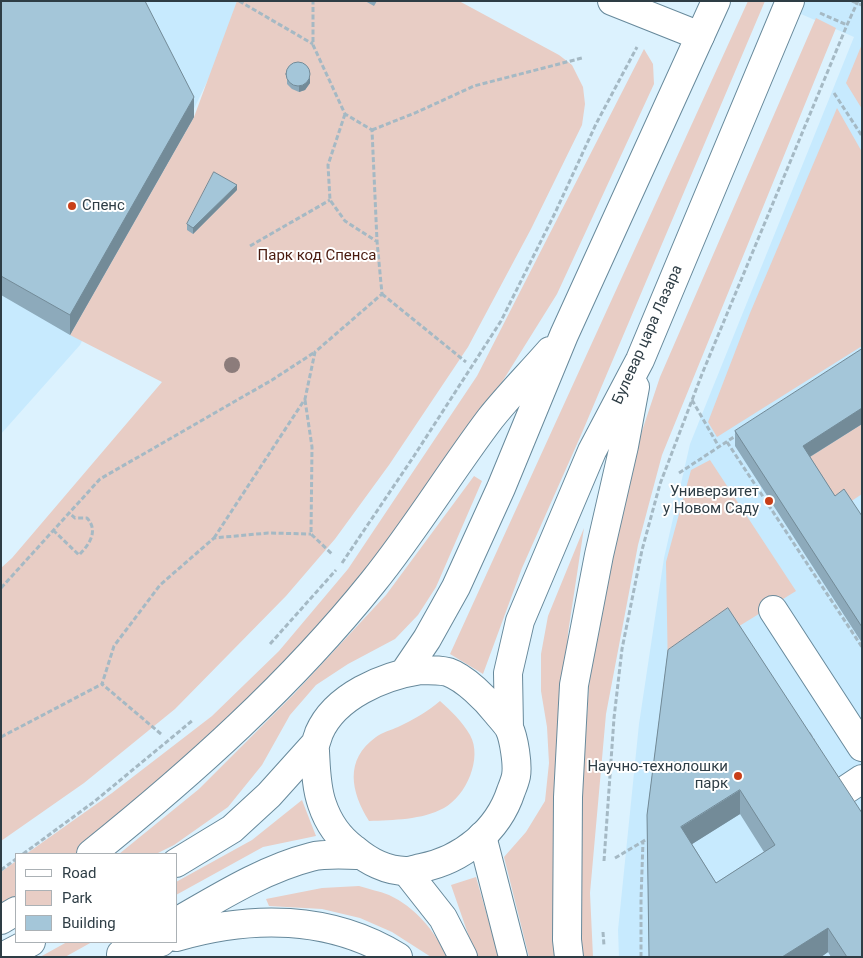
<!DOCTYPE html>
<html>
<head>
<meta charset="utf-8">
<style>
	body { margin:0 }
	#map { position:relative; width:863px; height:958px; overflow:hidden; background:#dcf2fe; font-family:Roboto,sans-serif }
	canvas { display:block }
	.frame { position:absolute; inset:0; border:2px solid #2e3d45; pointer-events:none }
	.legend { position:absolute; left:15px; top:853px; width:162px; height:90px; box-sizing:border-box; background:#fff; border:1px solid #abb1b5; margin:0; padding:6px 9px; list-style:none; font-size:15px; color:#2e3d45 }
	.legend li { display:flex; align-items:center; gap:10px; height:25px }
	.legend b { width:25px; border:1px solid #abb1b5 }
</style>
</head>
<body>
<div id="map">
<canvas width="863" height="958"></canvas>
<div class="frame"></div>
<ul class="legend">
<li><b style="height:6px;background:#fff"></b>Road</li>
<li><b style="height:14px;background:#e8cdc5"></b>Park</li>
<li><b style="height:14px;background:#a4c6d9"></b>Building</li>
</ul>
</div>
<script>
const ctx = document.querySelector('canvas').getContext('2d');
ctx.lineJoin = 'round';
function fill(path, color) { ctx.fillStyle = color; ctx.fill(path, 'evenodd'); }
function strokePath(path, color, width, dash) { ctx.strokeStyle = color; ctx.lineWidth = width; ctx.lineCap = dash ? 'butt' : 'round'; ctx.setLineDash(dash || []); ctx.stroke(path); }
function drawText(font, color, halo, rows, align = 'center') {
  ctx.font = font + ' Roboto,sans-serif'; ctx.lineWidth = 4; ctx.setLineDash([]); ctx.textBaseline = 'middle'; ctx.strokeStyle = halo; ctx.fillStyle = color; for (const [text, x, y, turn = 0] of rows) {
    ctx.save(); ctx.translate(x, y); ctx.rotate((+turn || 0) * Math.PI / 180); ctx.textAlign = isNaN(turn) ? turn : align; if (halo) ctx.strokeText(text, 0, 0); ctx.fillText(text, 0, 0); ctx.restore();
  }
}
fill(new Path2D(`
	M 1,1 L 246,1 L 80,345 L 1,434 Z
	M 771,1 L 862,1 L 862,957 L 619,957 L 618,930 L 639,724 L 664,558 L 690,444 L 854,37 Z`), '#c7eafe');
fill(new Path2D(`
	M 237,1 L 459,1 L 559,55 L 572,65 L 583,87 L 585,104 L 582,125 L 531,229 L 468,347 L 389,465 L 335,539 L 286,596 L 175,709 L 84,783 L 1,841 L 1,568 L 12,558 L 162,382 L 70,335 L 194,117 Z
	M 748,1 L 765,1 L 581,435 L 522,568 L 483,674 L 450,654 Z
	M 816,18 L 836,28 L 662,455 L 638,545 L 606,714 L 590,893 L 593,957 L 581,957 L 578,857 L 589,685 L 607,567 L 636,449 L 660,377 Z
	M 862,44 L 862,109 L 846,83 Z
	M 644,49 L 653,64 L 654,84 L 557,294 L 464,443 L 409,519 L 288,662 L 122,817 L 75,854 L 26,854 L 112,793 L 212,716 L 279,651 L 348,569 L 477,376 Z
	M 837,108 L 862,152 L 862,346 L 717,437 L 708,422 L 750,313 Z
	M 862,424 L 862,494 L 835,512 L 803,461 Z
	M 710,460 L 796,591 L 728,633 L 668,674 L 666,562 L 691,470 Z
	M 474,476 L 482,481 L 436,587 L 418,615 L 395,639 L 348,664 L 316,685 L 290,715 L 262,765 L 228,807 L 174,845 L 156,854 L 119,854 L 199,789 L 294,694 L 386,595 Z
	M 584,528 L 568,633 L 561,732 L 558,957 L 529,957 L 504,857 L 526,832 L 545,801 L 549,763 L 547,727 L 541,691 L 541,654 L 548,616 Z
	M 440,701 C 451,711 462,721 470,735 C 483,758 466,796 444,808 C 422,820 393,820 369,821 C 351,792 344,760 376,737 C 383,732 391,730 398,727 C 413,720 427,712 440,701 Z
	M 302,800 L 316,836 L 263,847 L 176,895 L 176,882 L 252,840 Z
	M 16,861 L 16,897 L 1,906 L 1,872 Z
	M 476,877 L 499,957 L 476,957 L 451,885 Z
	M 359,886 C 368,889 379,891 389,895 C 415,907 435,931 447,957 L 431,957 L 392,932 L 360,918 L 322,909 L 269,906 L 266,899 L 322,888 Z
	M 67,942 L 92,942 L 65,957 L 40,957 Z`), '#e8cdc5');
const minor = new Path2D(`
	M 612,1 L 700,36
	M 773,610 L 862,747
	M 835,797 L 862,779
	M 482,836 L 513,957
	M 406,871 L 443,918 L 463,957`);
const major = new Path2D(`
	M 421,670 C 429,670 440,670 448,672 C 465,678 486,699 497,713 C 501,718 506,723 509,728 C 514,738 518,765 516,776 C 515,781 513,786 511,791 C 498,831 462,860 421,868 C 416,869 411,871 406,871 C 387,871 368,861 354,849 C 339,838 328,822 322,804 C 316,787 316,769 315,751 C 314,745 317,740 319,733 C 335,696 383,676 421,670 Z
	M 404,673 L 427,639 L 456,587 L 501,488 L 564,335 L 716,1
	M 509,728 L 508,673 L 520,621 L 592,451 L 640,360 L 790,1
	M 91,854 C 193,772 291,684 373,582 C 415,530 450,472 490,419 C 509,395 530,374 550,351
	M 176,863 L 232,829 L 269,795 L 314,745
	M 1,920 L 16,911
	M 176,922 C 218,898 264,869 311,857 C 326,853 345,855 361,855
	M 176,937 C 251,915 330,915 398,957
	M 121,954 L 161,942
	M 2,957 L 31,942
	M 569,957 L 567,940 L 568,797 L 574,685 L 599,555 L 624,446 L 635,387`);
strokePath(minor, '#67899b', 30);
strokePath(major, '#67899b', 30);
strokePath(new Path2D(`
	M 239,1 L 313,44
	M 852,1 L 862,5
	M 820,13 L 847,25
	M 834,93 L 862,136
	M 345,114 L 328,165 L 330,200 L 345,221 L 376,241
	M 372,130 L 415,113 L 474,86 L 582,58
	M 250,246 L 330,200
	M 382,294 L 466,362
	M 305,400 L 312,447 L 311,534 L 332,554
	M 692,400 L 719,447
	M 727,442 L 862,647
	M 679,473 L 737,435
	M 53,530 L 79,555 C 89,545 99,531 87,518 L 75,518 L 69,513
	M 214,538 L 305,399 L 315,352 L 382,294 L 377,241 L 372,130 L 345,114 L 313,45 L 313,1
	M 342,563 L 414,456 L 501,321 L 555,213 L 596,124 L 637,47
	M 1,588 L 100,479 L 272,380 L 315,352
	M 270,644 L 336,570
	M 809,733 L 814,741
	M 161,734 L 102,684 L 114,646 L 160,585 L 214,538 L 268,533 L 311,534
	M 1,737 L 102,684
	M 23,854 L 95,801 L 193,720
	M 615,858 L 647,839
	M 604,861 L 614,718 L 622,649 L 642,550 L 660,484 L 702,374 L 847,25 L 858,1
	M 1,870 L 16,859
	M 603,932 L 604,946
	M 641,957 L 641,899 L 643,841`), '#a5b9c4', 3, [5, 2.5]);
strokePath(minor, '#fff', 28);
strokePath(major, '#fff', 28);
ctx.fillStyle = '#8c7c7b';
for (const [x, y] of [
	[232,365]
]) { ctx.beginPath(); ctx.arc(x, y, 8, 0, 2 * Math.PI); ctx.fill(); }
fill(new Path2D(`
	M 1,1 L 194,117 L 70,335 L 1,295 Z
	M 365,1 L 377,1 L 374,6 Z
	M 287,70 L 310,83 L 305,90 L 299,92 L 292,89 L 287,84 Z
	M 237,190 L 193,234 L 187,230 L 187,224 Z
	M 862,349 L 862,424 L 810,457 L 835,496 L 862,516 L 862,643 L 735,446 L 735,431 Z
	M 668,650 L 862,957 L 831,957 L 828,952 L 821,957 L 649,957 L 647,815 ZM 740,814 L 764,852 L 716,883 L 692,844 Z`), '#8daabb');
fill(new Path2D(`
	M 310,77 L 310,83 L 305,90 L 299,92 L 299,86 Z
	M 194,97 L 194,117 L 70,335 L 70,315 Z
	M 237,185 L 237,190 L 193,234 L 193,228 Z
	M 862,408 L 862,424 L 803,461 L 803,446 Z
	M 740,790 L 740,814 L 681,851 L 681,827 Z
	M 828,928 L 828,952 L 821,957 L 782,957 Z`), '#738b98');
const building = new Path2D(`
	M 1,1 L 145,1 L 194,97 L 70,315 L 1,276 Z
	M286 74a12 12 0 1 1 24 0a12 12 0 1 1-24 0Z
	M 214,172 L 237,185 L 193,228 L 187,224 Z
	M 862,349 L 862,408 L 803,446 L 835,496 L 844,489 L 862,516 L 862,627 L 735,431 Z
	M 728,608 L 862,813 L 862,957 L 847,957 L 828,928 L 782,957 L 649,957 L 647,815 L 668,650 ZM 740,790 L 775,845 L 716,883 L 681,827 Z`);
fill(building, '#a4c6d9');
strokePath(building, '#738b98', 1);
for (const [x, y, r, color] of [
	[72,206,5,"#c83f19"],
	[769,501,5,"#c83f19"],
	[738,776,5,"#c83f19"]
]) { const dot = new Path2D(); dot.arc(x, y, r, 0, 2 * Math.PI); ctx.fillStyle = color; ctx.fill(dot); strokePath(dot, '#fff', 2); }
drawText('15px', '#2e3d45', '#fff', [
	["Спенс",82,206,"left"],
	["Универзитет",759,492],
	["у Новом Саду",759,509],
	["Научно-технолошки",728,767],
	["парк",728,784]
], 'right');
drawText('15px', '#4a1b0f', '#fff', [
	["Парк код Спенса",317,256]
]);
drawText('15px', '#2e3d45', '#fff', [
	["Булевар цара Лазара",648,335,-66]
]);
</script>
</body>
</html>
